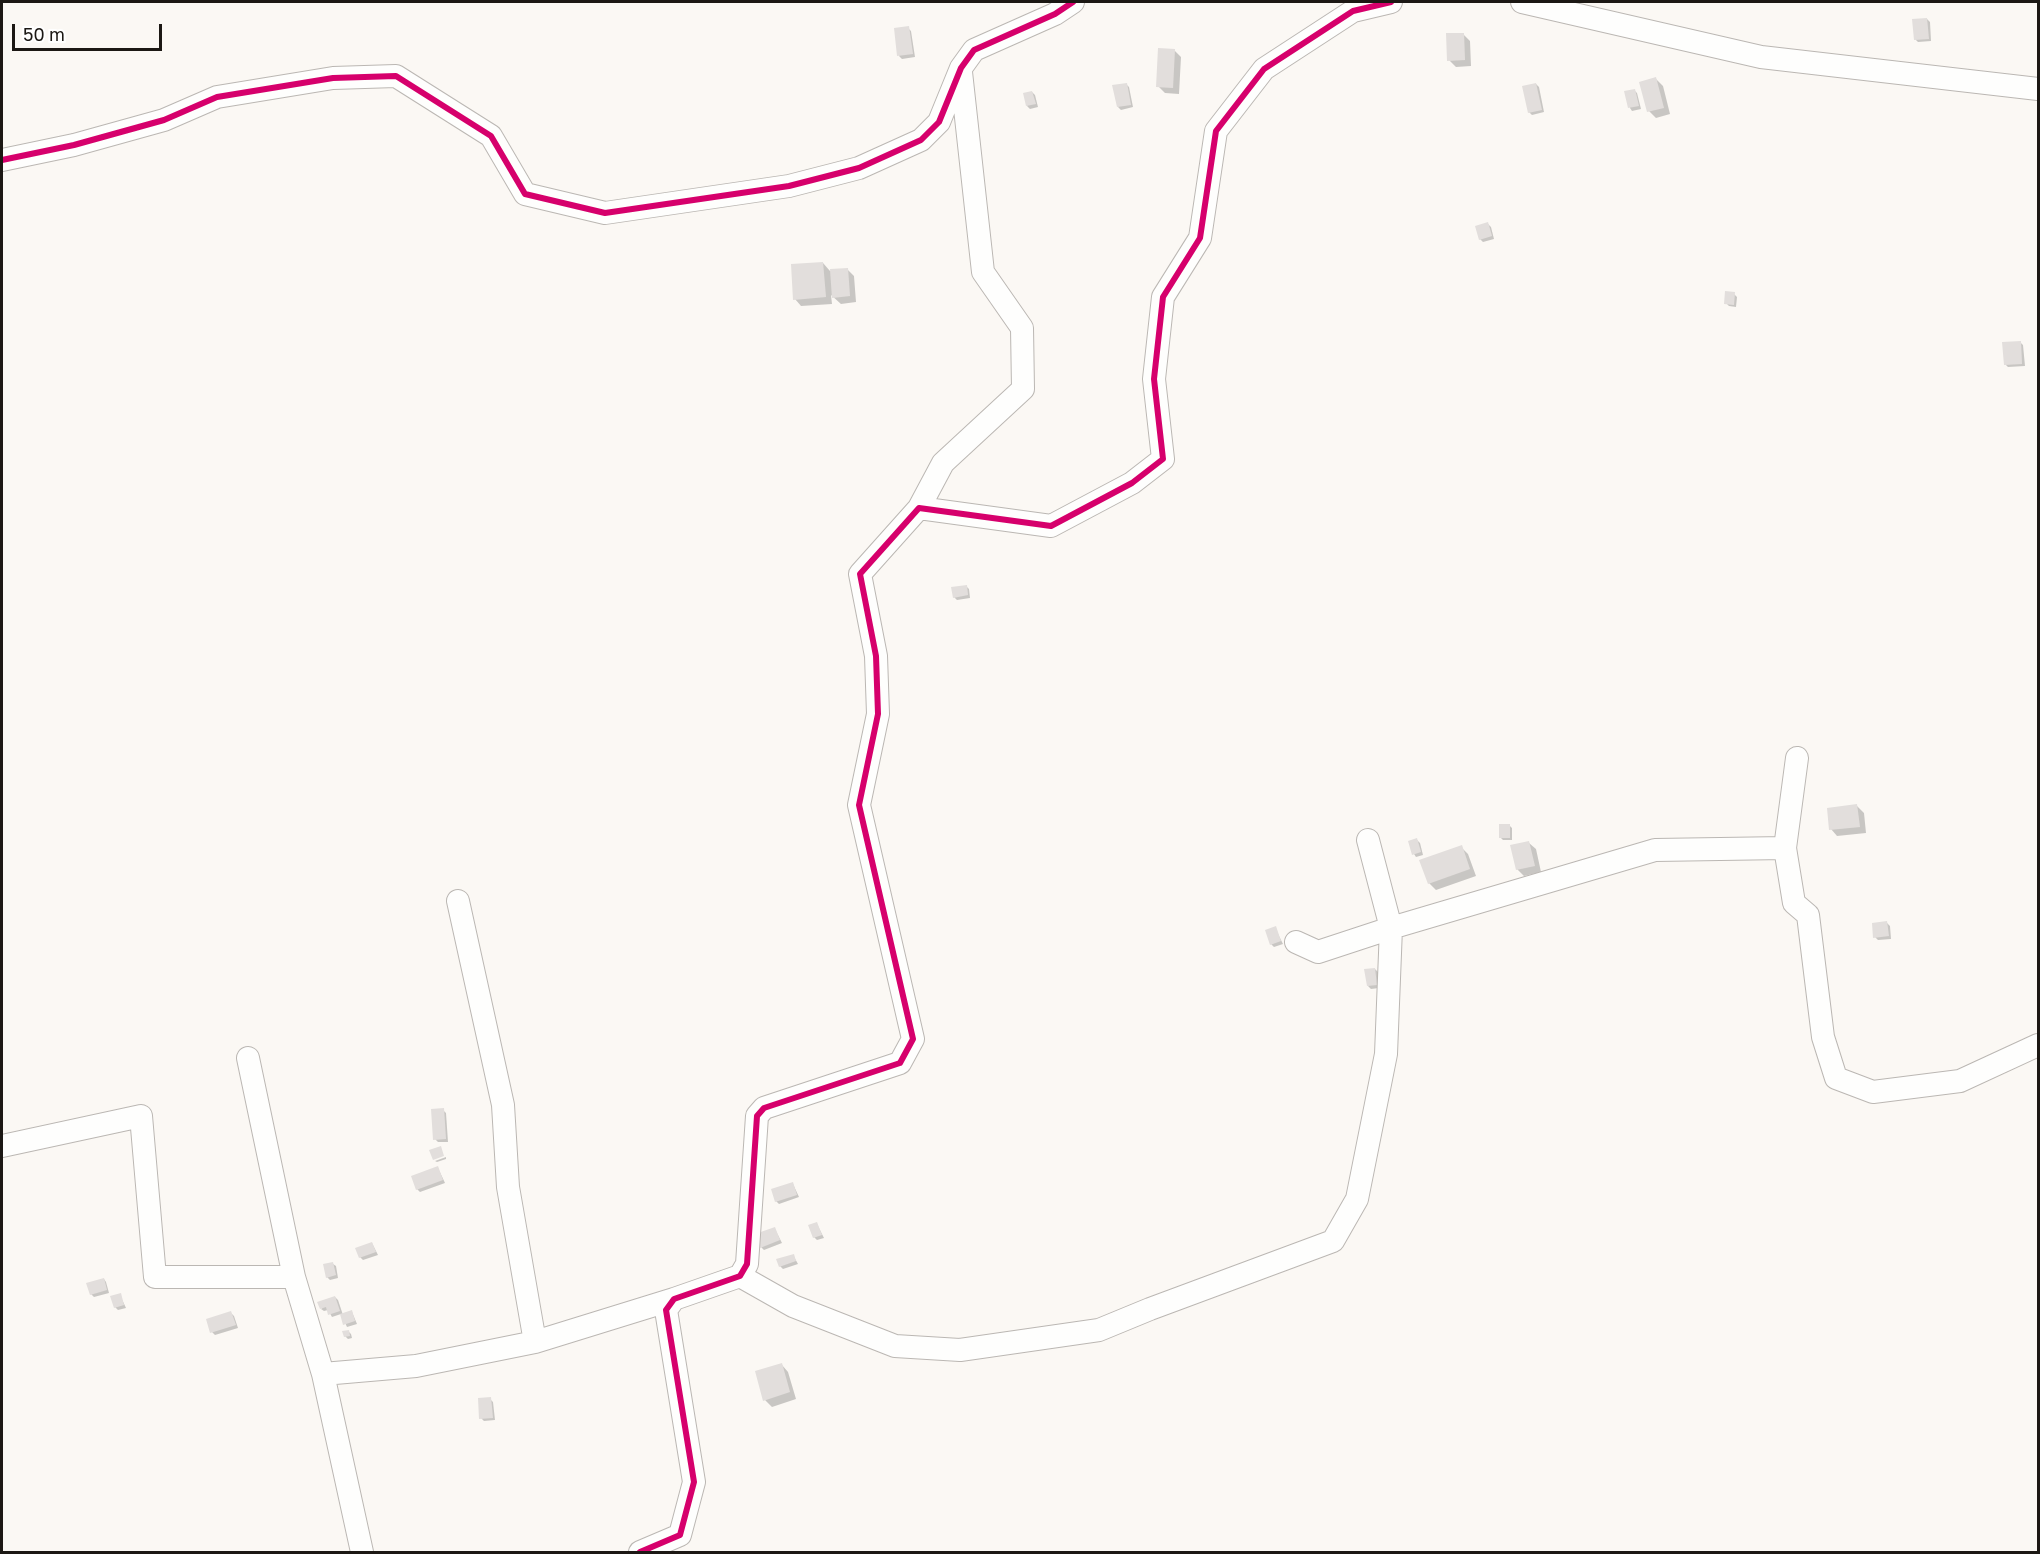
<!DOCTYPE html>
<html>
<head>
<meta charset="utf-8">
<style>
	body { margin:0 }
	#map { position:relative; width:2040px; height:1554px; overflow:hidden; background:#fbf8f4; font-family:"Golos Text",sans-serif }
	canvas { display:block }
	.frame { position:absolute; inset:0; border:3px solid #1c1814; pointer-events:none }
	.scale { position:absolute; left:12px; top:24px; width:150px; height:27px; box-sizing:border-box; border:3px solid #1c1814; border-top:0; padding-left:8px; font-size:18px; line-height:21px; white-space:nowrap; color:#1c1814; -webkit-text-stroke:4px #fff; paint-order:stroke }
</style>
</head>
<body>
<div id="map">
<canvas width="2040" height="1554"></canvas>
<div class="frame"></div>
<div class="scale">50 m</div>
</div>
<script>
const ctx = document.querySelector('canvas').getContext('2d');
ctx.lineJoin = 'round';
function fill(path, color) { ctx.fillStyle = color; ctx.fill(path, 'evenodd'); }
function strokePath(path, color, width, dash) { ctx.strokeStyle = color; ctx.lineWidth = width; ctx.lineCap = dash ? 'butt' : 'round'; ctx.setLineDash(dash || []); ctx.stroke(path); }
fill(new Path2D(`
	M 1927,19 L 1930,22 L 1931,41 L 1918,42 L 1915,39 Z
	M 908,28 L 911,31 L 915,57 L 902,59 L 899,56 Z
	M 1463,34 L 1470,41 L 1471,66 L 1456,67 L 1449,60 Z
	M 1174,50 L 1181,57 L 1179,94 L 1165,93 L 1158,86 Z
	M 1656,79 L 1663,86 L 1670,114 L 1656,118 L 1649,111 Z
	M 1126,84 L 1129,87 L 1133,107 L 1121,110 L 1118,107 Z
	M 1536,84 L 1539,87 L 1544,112 L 1532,115 L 1529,112 Z
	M 1634,90 L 1637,93 L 1641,109 L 1632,111 L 1630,108 L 1626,92 Z
	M 1032,92 L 1035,95 L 1038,107 L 1030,109 L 1027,106 Z
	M 1488,224 L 1491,227 L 1494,239 L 1483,242 L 1480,239 Z
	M 823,263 L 830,271 L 847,269 L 854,276 L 856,302 L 841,304 L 831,295 L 832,304 L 801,306 L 795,299 Z
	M 1734,294 L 1737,297 L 1736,307 L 1729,306 L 1726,303 Z
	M 2020,342 L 2023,345 L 2025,366 L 2008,367 L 2005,364 Z
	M 966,586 L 969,589 L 970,598 L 957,600 L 954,597 Z
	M 1857,806 L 1864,813 L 1866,833 L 1837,836 L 1831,829 Z
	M 1509,825 L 1512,828 L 1512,840 L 1503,840 L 1500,837 Z
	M 1417,840 L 1420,843 L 1423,855 L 1416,857 L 1414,854 Z
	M 1529,843 L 1536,849 L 1541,872 L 1524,876 L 1517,869 Z
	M 1461,847 L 1468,854 L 1476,876 L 1436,890 L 1429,883 Z
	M 1887,923 L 1890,926 L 1891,939 L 1878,940 L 1875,937 Z
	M 1275,928 L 1283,944 L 1274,947 L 1271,944 Z
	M 1375,969 L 1378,972 L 1379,988 L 1371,989 L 1368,986 Z
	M 443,1110 L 446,1113 L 448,1142 L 438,1142 L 435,1139 Z
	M 446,1157 L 446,1159 L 437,1162 L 435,1161 Z
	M 438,1168 L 445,1183 L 420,1192 L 417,1189 Z
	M 793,1184 L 799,1197 L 779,1204 L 776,1201 Z
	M 817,1224 L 824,1238 L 817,1240 L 814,1237 Z
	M 775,1229 L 782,1243 L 764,1250 L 761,1247 Z
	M 372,1243 L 378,1255 L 363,1260 L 360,1257 Z
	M 793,1255 L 798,1264 L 783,1269 L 780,1266 Z
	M 333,1264 L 336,1266 L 338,1278 L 330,1280 L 327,1277 Z
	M 104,1279 L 106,1282 L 109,1293 L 94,1297 L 91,1294 Z
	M 120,1295 L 126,1308 L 118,1310 L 115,1307 Z
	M 335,1297 L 338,1300 L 343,1315 L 352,1312 L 357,1324 L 347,1327 L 341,1314 L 332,1317 L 328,1310 L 324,1311 L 321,1309 Z
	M 231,1313 L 234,1316 L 238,1328 L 215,1335 L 212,1332 Z
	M 348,1331 L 351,1334 L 352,1338 L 348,1339 L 345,1336 Z
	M 782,1365 L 788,1372 L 796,1399 L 772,1407 L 765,1400 Z
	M 490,1399 L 493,1402 L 495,1420 L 484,1421 L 481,1418 Z`), '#0003');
fill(new Path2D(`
	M 1927,18 L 1929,39 L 1914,40 L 1912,19 Z
	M 909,26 L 913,54 L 897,56 L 894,28 Z
	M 1446,33 L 1464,33 L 1465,60 L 1447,61 Z
	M 1158,48 L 1175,49 L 1173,88 L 1156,87 Z
	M 1656,77 L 1664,108 L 1647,112 L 1639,82 Z
	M 1127,83 L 1131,105 L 1117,107 L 1112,85 Z
	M 1536,83 L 1542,110 L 1528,113 L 1522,86 Z
	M 1635,89 L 1639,106 L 1628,108 L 1624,91 Z
	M 1032,91 L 1036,104 L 1026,106 L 1023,93 Z
	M 1488,222 L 1492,236 L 1479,240 L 1475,226 Z
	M 823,262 L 826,297 L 793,300 L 791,264 Z
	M 848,268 L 850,296 L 832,298 L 830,269 Z
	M 1725,291 L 1735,292 L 1734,305 L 1724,304 Z
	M 2021,341 L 2022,364 L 2004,365 L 2002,342 Z
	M 967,585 L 968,595 L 953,598 L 951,587 Z
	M 1857,804 L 1860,827 L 1829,830 L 1827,808 Z
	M 1499,824 L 1510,824 L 1510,838 L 1499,838 Z
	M 1417,838 L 1421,852 L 1412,855 L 1408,841 Z
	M 1529,841 L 1535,866 L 1516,870 L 1510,845 Z
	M 1462,845 L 1470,869 L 1428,884 L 1419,860 Z
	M 1887,921 L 1889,936 L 1873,938 L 1872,923 Z
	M 1276,926 L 1281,941 L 1270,945 L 1265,930 Z
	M 1375,968 L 1377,985 L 1367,986 L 1364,969 Z
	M 444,1108 L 446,1139 L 433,1140 L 431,1109 Z
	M 441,1146 L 444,1156 L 433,1160 L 429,1150 Z
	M 438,1166 L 443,1180 L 416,1190 L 411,1176 Z
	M 793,1182 L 797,1195 L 775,1202 L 771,1189 Z
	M 817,1222 L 822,1235 L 813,1238 L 808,1225 Z
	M 775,1227 L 780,1240 L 760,1248 L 755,1234 Z
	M 372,1242 L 376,1252 L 359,1258 L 355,1248 Z
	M 794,1254 L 796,1261 L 779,1267 L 776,1259 Z
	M 333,1262 L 336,1275 L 326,1278 L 323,1264 Z
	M 104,1278 L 107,1290 L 90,1295 L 86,1283 Z
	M 121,1293 L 124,1305 L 114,1308 L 110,1296 Z
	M 335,1296 L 340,1311 L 328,1315 L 326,1307 L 320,1309 L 317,1302 Z
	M 352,1310 L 355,1321 L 343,1325 L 340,1314 Z
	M 231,1311 L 236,1325 L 210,1333 L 206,1319 Z
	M 349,1330 L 350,1336 L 344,1337 L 342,1331 Z
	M 782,1363 L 790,1392 L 763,1401 L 755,1371 Z
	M 491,1397 L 493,1418 L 479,1419 L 478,1398 Z`), '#e2dedc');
const street = new Path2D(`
	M 1522,2 L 1761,57 L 2038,89
	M 2,160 L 74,145 L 164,120 L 217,97 L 333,78 L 396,76 L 491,136 L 525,194 L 605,213 L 789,186 L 859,168 L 921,140 L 939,122 L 961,68 L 974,50 L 1055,14 L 1073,2
	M 919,508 L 943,463 L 1023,389 L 1022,328 L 983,272 L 961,72
	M 1797,758 L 1785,848 L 1794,903 L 1808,915 L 1823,1037 L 1836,1078 L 1873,1092 L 1960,1081 L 2038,1045
	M 458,901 L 503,1105 L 508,1187 L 535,1342
	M 1296,942 L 1318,952 L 1391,928 L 1655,850 L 1785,848
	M 248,1058 L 294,1277 L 323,1374 L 362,1552
	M 2,1146 L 141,1116 L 155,1277 L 294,1277
	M 740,1276 L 793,1306 L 895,1346 L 960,1350 L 1099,1330 L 1150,1309 L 1333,1241 L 1357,1199 L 1386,1054 L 1391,928 L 1368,840
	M 323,1374 L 416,1366 L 535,1342 L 674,1299
	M 640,1552 L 680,1535 L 694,1482 L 666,1310 L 674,1299 L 740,1276 L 747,1264 L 757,1116 L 764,1108 L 900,1063 L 913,1039 L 859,805 L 878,714 L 876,656 L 860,574 L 919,508 L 1051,526 L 1132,483 L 1163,459 L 1154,379 L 1163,297 L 1200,238 L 1216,131 L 1264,69 L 1353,11 L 1391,2`);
strokePath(street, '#bbb7b3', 24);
strokePath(street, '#fefefd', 22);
strokePath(new Path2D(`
	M 2,160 L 74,145 L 164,120 L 217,97 L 333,78 L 396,76 L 491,136 L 525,194 L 605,213 L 789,186 L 859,168 L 921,140 L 939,122 L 961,68 L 974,50 L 1055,14 L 1073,2
	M 640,1552 L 680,1535 L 694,1482 L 666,1310 L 674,1299 L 740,1276 L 747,1264 L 757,1116 L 764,1108 L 900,1063 L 913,1039 L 859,805 L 878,714 L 876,656 L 860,574 L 919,508 L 1051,526 L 1132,483 L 1163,459 L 1154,379 L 1163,297 L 1200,238 L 1216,131 L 1264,69 L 1353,11 L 1391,2`), '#d6006c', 6);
</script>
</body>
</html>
